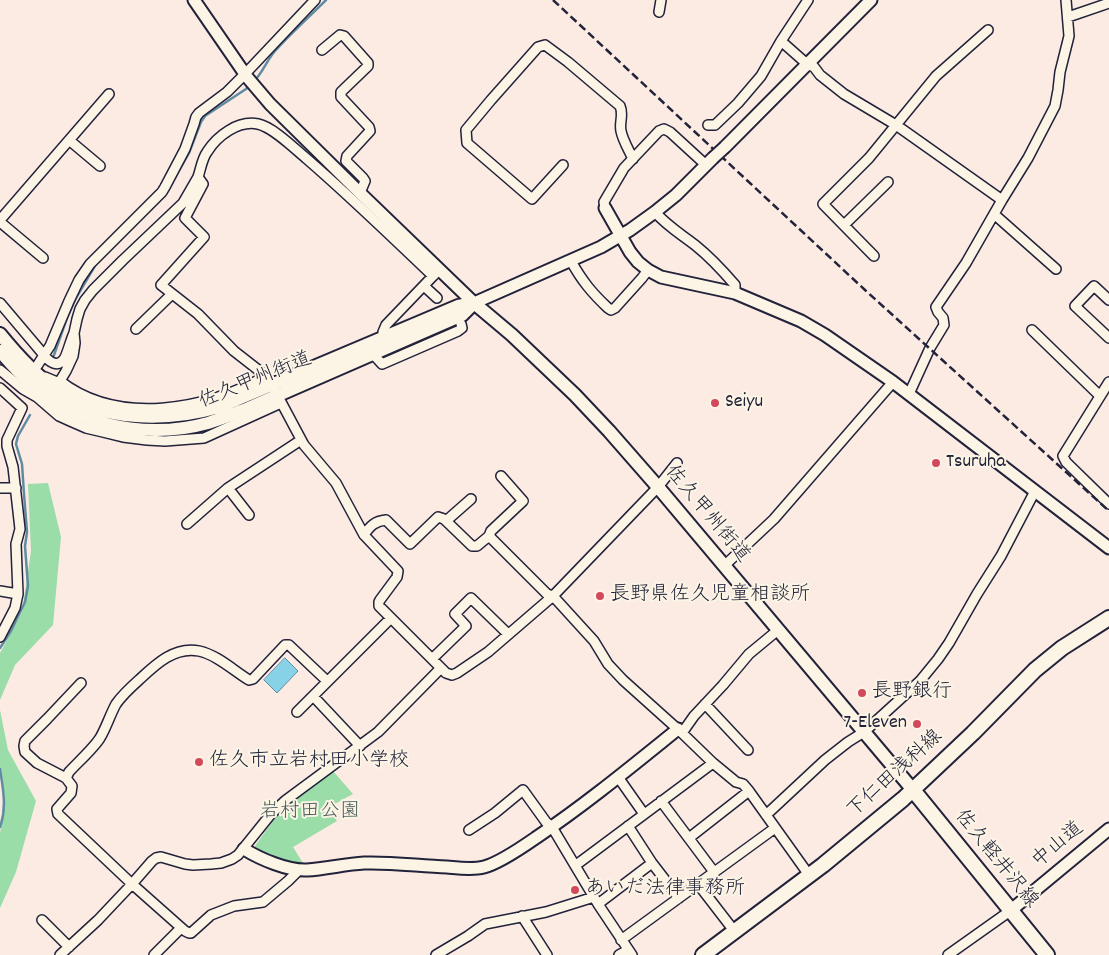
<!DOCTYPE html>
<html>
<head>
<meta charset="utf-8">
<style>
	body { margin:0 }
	canvas { display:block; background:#fbebe3 }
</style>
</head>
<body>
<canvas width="1109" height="955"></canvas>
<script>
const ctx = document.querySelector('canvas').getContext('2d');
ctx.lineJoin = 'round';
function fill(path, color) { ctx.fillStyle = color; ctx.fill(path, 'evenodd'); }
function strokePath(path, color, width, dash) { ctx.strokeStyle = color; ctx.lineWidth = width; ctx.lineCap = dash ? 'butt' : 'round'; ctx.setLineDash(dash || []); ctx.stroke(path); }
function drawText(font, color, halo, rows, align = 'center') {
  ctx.font = font + ' Dekko,"Klee One",sans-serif'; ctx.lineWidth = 4; ctx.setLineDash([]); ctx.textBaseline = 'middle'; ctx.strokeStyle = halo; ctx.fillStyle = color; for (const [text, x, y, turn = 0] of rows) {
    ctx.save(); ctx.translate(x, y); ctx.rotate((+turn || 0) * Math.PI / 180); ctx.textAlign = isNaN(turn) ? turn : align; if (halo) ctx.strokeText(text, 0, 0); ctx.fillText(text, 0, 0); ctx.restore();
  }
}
fill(new Path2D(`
	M 48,483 L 61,537 L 53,625 L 15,665 L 0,700 L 0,653 L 22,612 L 31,551 L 28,484 Z
	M 0,710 L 8,750 L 36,801 L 16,872 L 0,908 L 0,833 L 5,807 L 2,773 L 0,768 Z
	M 333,771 L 353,794 L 329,807 L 337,821 L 293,847 L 306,868 L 298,867 L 258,851 L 255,848 L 255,846 C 265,832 275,817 288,805 C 302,792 317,782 333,771 Z`), '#9adda8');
const water = new Path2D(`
	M 285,658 L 298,671 L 277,693 L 264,680 Z`);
fill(water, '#87d2e7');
strokePath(water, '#5f8ca2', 1);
strokePath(new Path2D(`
	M 255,80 C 263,72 267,60 275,51 C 291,33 309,17 326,0
	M 168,190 L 189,153 L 201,122 L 205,116 L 246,89 L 249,86
	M 54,355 L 67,318 L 76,298 L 96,264
	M 0,648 L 11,631 L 25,602 L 28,586 L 25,546 L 27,532 L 24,494 L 22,464 L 16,444 L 18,436 L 30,415
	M 0,769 C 3,788 7,808 0,827`), '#5f8ca2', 2.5);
const minor = new Path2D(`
	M 659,12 L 661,0
	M 1068,17 L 1109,3
	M 781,41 L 807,64 L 814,67 L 820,75 L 844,94 L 896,125 L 1002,200
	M 322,50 L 340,35 L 344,36 L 368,63 L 368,66 L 341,92 L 341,97 L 369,127 L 370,131 L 347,156 L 346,161 L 363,178 L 365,181 L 360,193
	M 708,125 L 715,125 L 738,103 L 761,76 L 781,41 L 808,0
	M 69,140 L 100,166
	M 563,165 L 532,199 L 467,143 L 466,130 L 491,100 L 538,47 L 545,45 L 568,62 L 620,106 C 624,115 619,122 621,131 C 623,141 629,150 633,159
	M 605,208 L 604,202 L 624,168 L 659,131 L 664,129 L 670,132 L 706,165
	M 655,212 C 667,226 681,234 695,245 C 710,257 723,271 735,285 L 735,293
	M 994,214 L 1056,269
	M 0,220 L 109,94
	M 0,222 L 43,258
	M 844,225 L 888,182
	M 874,256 L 823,204 L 869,158 L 936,76 L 988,30
	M 571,261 C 582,281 592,293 608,308 L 611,310 L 615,308 L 642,278 L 648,270
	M 439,270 L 433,276 C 392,237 351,197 307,159 C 295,149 273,127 258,124 C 238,120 217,136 207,152 C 202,159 201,168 198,177 L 203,184 L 185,218 L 204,237 L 161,285 L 198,314 L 234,351 L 266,376 L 272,385 L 304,445 L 336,483 L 364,535 L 398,571 L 397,577 L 380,600 L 379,602 L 379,606 L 441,668
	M 424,286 L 437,298
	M 1109,300 L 1094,286 L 1075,306 L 1109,338
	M 0,303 L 44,355 L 37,366
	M 136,329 L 172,294
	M 1032,330 L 1100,396
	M 74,333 C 71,339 67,355 64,359 C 58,368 49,362 44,355 L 50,346 L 69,301 L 79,280 L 90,264 L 162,192 L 165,187 L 185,149 L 194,124 L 196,117 L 199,113 L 227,92 L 245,74 L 315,0
	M 385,337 L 383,332 L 386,325 L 433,276
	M 373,354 L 382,364 L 458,331 L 462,328 L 461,324
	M 0,370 L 23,389 L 37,397 L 59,416 L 70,421 L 86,428 L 103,432 L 123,437 L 147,440 L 165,441 L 204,438 L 281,403
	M 45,377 L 57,382 L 60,381 L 66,371 L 73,356 L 75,343 L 74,333 L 77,319 L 80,309 L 85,300 L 93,290 L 123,260 L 183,203 L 198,177
	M 60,381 C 118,426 206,410 266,376
	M 1109,382 L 1063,456 L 1066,462 L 1109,504
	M 0,388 L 22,408 L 7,440 L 7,446 L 13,467 L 20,529 L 16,544 L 18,594 L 15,608 L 0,637
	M 909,394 L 930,348 L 944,325 L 943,318 L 938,312 L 936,307 L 966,263 L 1002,200 L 1028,158 L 1055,106 L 1058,90 L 1060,72 L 1069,36 L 1066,0
	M 0,488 L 16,488
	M 228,488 L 249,515
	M 446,521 L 471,499
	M 187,524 L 228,488 L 301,440
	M 364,535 C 370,526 375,521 386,520 L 410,544 L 438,517 L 444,519 L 472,546 L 477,546 L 489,536 L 547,594 L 553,596 L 594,641 L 608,664 L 623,680 L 682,733 L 713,763 L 736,782 L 743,784 L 749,791 L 809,875
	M 489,536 L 491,531 L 523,501 L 501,476
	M 724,566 L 774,519 L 893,382
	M 0,591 L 18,594
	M 432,659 L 466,626 L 455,614 L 471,598 L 508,634
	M 327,681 L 289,645 L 285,645 L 253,679 L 249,680 C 233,670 217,655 199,651 C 175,646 156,664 140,679 C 131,687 123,694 116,704 C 110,715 106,728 100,738 C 93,749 77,763 69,772 L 66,778 L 72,786 L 71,793 L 57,809 L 58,814 L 132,884 L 152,861 L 156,858 L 161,857 L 185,864 L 193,865 L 211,864 L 221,863 L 232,859 L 238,855 L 271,814 L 286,800 L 378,732 L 441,668 L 446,673 L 452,675 L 457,673 L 488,652 L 553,596 L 658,487 L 677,463
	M 313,696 L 360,746
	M 705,704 L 748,750
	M 297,712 L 391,618
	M 682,733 L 694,716 L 723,685 L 749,654 L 778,630
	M 618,777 L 644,814
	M 66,778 L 37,763 L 25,752 L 24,746 L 25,741 L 47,719 L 81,683
	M 661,801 L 714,872
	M 766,815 L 825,760 L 848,742 L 864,732 L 920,681 L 938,659 L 949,643 L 977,594 L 1001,556 L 1035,491
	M 628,826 L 652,863 L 679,898
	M 469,830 L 495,813 L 523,790 L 546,822 L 552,827 L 598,904 L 632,955
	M 689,838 L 749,791
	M 576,865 L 713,763
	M 698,884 L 735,932
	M 598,904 L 652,863
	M 522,916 L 547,955
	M 42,920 L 69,947
	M 621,940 L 775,828
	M 60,955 L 98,920 L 132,884 L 185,931 L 189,933 L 191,933 L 211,915 L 234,906 L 263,902 L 288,881 L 299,870
	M 154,955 L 181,928
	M 436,955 L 468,936 L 485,924 L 546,912 L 594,897
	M 619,955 L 628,950
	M 948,955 L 1010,911`);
const tertiary = new Path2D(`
	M 194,0 L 247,77 L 270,104 L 360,193 L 474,303 L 601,247 L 630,230 L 655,212 L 676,195 L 713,158
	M 725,147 L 871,0
	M 605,208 L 630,252 L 638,262 L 648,270 L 661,277 L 735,293 L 801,321 L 825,335 L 893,382 L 1109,548
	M 244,849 C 260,859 288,871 307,870 C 326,869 345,864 364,863 C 391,862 419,866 447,867 C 459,868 472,870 484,867 C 500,863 524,846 537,837 C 586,804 632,766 678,729
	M 1010,911 L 1109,829`);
const secondary = new Path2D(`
	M 0,334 C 17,355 35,375 57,390 C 104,422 167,422 219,407 L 458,306 L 474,303 L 512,335 L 575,395 L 609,431 L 658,487 L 913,790
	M 0,351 C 16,370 35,390 56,403 C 101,430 158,437 208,423 C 221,419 233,414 244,410 L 462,315 L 474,303`);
const primary = new Path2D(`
	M 913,790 L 1047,955
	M 703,955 L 823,865 L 903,799 L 973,733 L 1035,670 L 1062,648 L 1109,618`);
strokePath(minor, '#22223b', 12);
strokePath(tertiary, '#22223b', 15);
strokePath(secondary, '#22223b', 16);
strokePath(primary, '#22223b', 18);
strokePath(minor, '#fcf5e5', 9);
strokePath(tertiary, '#fcf5e5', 11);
strokePath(secondary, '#fcf5e5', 12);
strokePath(primary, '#fcf5e5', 14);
strokePath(new Path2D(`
	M 553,0 L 865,290 L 1109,511`), '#22223b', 2.5, [8, 4]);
const tertiaryBridge = new Path2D(`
	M 713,158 L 725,147`);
strokePath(tertiaryBridge, '#22223b', 15, []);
strokePath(tertiaryBridge, '#fcf5e5', 11);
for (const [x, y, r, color] of [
	[715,403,5,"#d1495b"],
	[936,463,5,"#d1495b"],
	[600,596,5,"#d1495b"],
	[862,693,5,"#d1495b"],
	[917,724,5,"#d1495b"],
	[199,762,5,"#d1495b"],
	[575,890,5,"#d1495b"]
]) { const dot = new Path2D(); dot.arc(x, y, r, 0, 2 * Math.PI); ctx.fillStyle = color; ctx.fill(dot); strokePath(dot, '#fcf5e5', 2); }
drawText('20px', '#22223b', '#fcf5e5', [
	["佐久甲州街道",256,382,-22],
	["佐久甲州街道",706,515,50],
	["下仁田浅科線",896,775,-42],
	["中山道",1059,846,-40],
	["佐久軽井沢線",995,860,51]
]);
drawText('20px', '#22223b', '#fcf5e5', [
	["Seiyu",725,403],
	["Tsuruha",946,463],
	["長野県佐久児童相談所",610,596],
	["長野銀行",872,693],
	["7-Eleven",907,724,"right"],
	["佐久市立岩村田小学校",209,762],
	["あいだ法律事務所",585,890]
], 'left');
drawText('20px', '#465a5c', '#fcf5e5', [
	["岩村田公園",310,813]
]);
</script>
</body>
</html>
